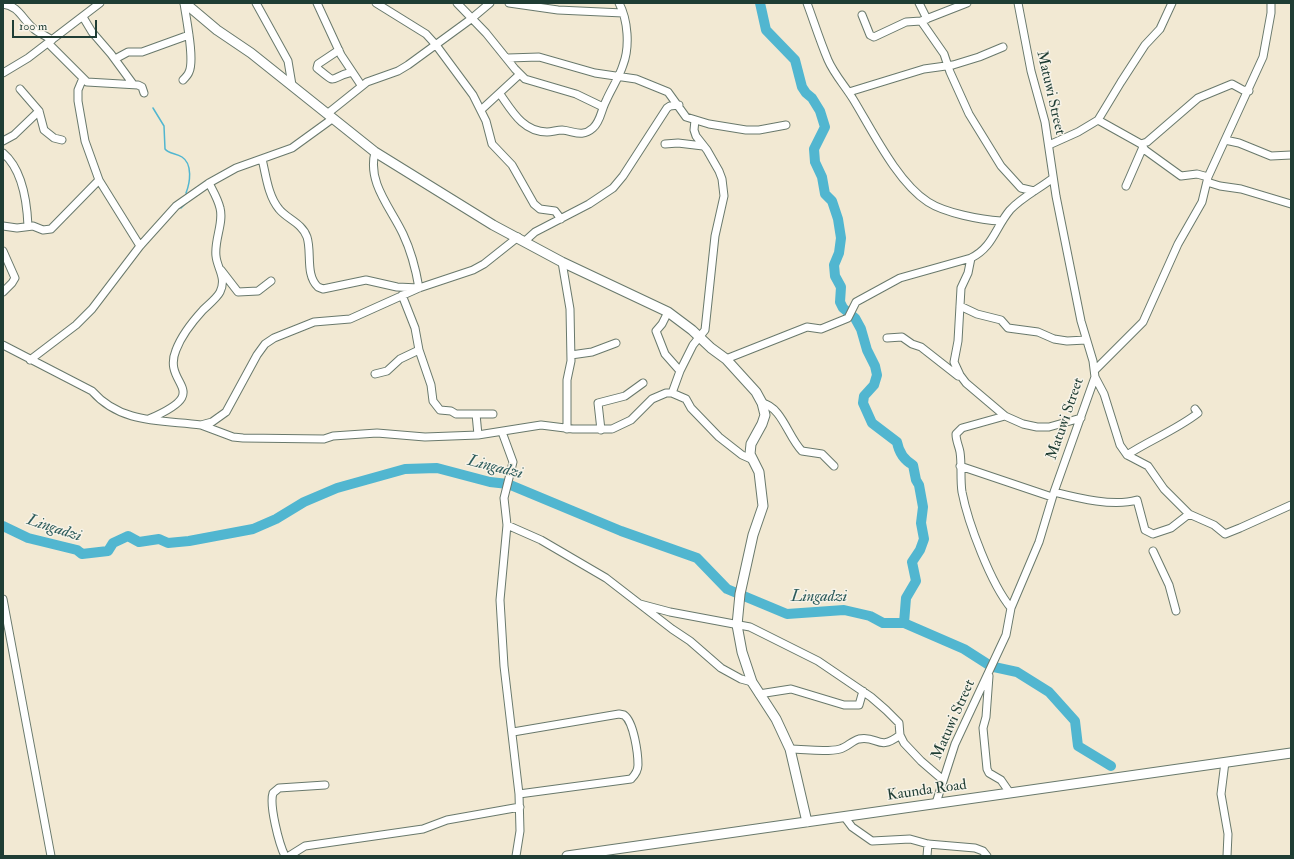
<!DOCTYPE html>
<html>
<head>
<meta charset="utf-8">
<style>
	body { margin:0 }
	#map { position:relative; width:1294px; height:859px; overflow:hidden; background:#f2e9d3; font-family:"IM FELL Double Pica",serif }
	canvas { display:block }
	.frame { position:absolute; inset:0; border:4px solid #1f3d34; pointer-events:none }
	.scale { position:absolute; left:12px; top:20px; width:85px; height:18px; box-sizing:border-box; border:2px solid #1f3d34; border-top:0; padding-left:5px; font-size:12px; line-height:14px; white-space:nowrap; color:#1f3d34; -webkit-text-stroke:3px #f7f3e8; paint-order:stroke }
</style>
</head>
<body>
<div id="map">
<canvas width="1294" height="859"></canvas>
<div class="frame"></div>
<div class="scale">100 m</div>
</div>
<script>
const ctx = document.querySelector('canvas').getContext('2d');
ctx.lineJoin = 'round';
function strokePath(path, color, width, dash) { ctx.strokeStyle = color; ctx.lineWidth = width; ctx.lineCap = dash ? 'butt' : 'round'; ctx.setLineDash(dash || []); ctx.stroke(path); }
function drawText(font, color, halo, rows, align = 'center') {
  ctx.font = font + ' "IM FELL Double Pica",serif'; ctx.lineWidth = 3; ctx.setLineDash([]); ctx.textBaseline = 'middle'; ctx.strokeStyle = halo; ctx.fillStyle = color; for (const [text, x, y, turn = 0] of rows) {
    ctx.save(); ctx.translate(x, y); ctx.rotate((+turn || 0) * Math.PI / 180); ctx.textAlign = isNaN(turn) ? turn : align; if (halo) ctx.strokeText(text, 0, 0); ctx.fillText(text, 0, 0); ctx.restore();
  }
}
strokePath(new Path2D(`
	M 153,108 L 164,126 L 165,149 C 169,154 176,153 182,157 C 193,164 190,183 186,193 L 188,195
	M 181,208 L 189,200`), '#51b6d0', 1.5);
strokePath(new Path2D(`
	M 760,3 L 766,30 L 795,60 L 802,87 L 806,93 L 812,98 L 820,111 L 825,127 L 814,149 L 815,162 L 822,177 L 825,194 L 832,201 L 838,219 L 841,238 L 839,253 L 834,265 L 835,276 L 841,287 L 840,302 L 843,308 L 855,318 L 861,329 L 867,350 L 875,366 L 877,375 L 874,385 L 864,396 L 863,403 L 872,423 L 897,442 C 899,453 904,460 913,465 L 916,480 L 919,485 L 923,507 L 921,523 L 924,539 L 920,550 L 912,562 L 916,581 L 906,598 L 904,623
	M 3,526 L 28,538 L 77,550 L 82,554 L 108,551 L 113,543 L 128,536 L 139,542 L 159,539 L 168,543 L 189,541 L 253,529 L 276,519 L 304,502 L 337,488 L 405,469 L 437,468 L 490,482 L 508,484 L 621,531 L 697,558 L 727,589 L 787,614 L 844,610 L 870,616 L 883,623 L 904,623 L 964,649 L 989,665
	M 994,667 L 1017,672 L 1049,692 L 1075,721 L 1078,746 L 1111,766`), '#51b6d0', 10);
const street = new Path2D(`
	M 256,3 L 288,61 L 292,85
	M 317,3 L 341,55 L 361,85
	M 376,3 L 426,34 L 436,45 L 473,95 L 486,121 L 492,144 L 512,165 L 534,204 L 540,209 L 555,211 L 561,219
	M 457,3 L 486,33 L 515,69 L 525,79 L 576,94 L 603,107
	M 509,3 L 558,10 L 623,13
	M 807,3 C 814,22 820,41 828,60 C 834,74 845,86 853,99 C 872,130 897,182 928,202 C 945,213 981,220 1001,221
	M 919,3 L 927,19
	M 3,4 C 19,6 22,19 34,29 C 39,33 46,36 52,40
	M 862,15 L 870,35 L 874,37 L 906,22 L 921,21 L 967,3
	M 83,17 L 92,32 L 111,54 L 133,84
	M 921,21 L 944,54 L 950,72 L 969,114 L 1001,166 L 1021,188 L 1034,191
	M 48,43 L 87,82 L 138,85 L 142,87 L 144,93
	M 339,50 L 318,64 L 317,68 C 339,86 327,78 352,72
	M 508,58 L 539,57 L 595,73 L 636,79 L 668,92 L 686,117 L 709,124 L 746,130 L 759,130 L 786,125
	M 115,59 L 128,52 L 142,52 L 189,35
	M 3,73 L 28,58 L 100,3
	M 83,78 L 78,90 L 78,101 L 85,141 L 99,180 L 140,246
	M 183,80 C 185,78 188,75 189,72 C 195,60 186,18 184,3
	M 20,89 L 39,111 L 44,130 L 54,138 L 62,140
	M 849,92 L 924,69 L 953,65 L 979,57 L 1003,47
	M 500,94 C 512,111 523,132 547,132 C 552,132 557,130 562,130 C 574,131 582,138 593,128 C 601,121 601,110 606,101 C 611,89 619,78 623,65 C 630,47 628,20 619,3
	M 481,110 L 520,74
	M 327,114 L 367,82 L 398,71 L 408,65 L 471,19 L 490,3
	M 1098,120 L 1141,144 L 1147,142 L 1198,98 L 1232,84 L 1243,90 L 1249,91
	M 1225,140 L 1239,143 L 1271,156 L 1291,155
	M 3,141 L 14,135 L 39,111
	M 665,144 L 678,143 L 703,146
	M 1141,144 L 1145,150 L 1181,176 L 1197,174 L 1208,177
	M 1049,145 L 1078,132 L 1098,120 L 1121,82 L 1145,45 L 1160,29 L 1172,3
	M 3,153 C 22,169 27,202 28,226
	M 262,159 C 266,175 268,196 279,209 C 287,219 302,223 307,237 C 312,252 305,275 318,287 L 323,289 L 366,280 L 397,287 L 419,288 C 416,270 411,251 403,234 C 391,208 367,183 375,152
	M 1207,182 L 1220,186 L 1241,189 L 1291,204
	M 1126,186 L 1143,147
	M 3,226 L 17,228 L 33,226 L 43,230 L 51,229 L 99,180
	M 525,241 L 535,232 L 589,204 L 613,188 L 623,176 L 667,108 L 670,106 L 679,105
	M 3,251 L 15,278 L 12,283 L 3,292
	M 971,258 L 968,273 L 961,288 L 958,341 L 954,362 L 960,375 L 966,383 L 1005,416 L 1023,424 L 1037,427 L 1049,427 L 1081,418
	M 562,262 L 570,309 L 571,361 L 567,380 L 567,429
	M 221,270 L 238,292 L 258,291 L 271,281
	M 402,295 L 415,328 L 419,350 L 431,385 L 433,401 L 440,410 L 451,411 L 456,414 L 493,414
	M 960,306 L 977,314 L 1001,320 L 1008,328 L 1038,332 L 1054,339 L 1067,341 L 1086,340
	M 668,312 L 662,324 L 656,331 L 665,354 L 680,371
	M 887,338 L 902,337 L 912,344 L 921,347 L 958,376
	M 3,345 L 92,391 C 121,424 161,420 201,425 L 212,422 L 226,412 L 257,355 L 265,344 L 274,338 L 314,322 L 350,319 L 419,288 L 473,270 L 484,264 L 518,237
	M 571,355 L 592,352 L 616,343
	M 726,359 L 807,327 L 821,329 L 848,318 L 856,302 L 900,278 L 971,258 C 993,247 995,228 1010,210 C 1022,197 1039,189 1053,178
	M 30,360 L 76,325 L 92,309 L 140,246 L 176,206 L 209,183 L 236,168 L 292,148 L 332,119
	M 1095,370 L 1143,322 L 1178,244 L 1202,202 L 1208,177 L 1263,57 L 1271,13 L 1271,3
	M 375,374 L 387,371 L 400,359 L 419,350
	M 1095,377 L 1104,394 L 1120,445 L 1127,455 L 1148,466 L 1164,489 L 1189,514 L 1214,525 L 1225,534 L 1240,528 L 1291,505
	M 672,393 L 680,371 L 693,345 L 705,330 L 715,236 L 724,196 L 722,179 L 719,171 L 707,150 L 696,136 L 694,130 L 695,120
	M 762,403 C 782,407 788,437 802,451 L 822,454 L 834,466
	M 476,414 L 478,435
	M 1005,416 L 962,428 L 956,434 C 956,441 959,446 960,452 C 962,465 960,479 962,492 C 968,523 991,584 1011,608
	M 149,419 C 216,390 161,386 176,350 C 182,334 192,322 203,310 C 208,305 217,298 220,292 C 227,278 217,268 216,256 C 214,240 224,223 220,208 C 218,199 213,191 209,183
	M 201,425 L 233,437 L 243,438 L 324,439 L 333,436 L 377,433 L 425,437 L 478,435 L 541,425 L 573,429 L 612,429 L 631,420 L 652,399 L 666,393 L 672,393 L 686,399 L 691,408 L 719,437 L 742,455 L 751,459
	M 601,430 L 598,403 L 625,396 L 643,383
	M 502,432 L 513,462 L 504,498 L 507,525 L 500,600 L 504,666 L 519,794 L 520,831 L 516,856
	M 1127,455 C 1150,440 1176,430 1198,413 L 1195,409
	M 960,466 L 1052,497
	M 1054,492 C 1078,498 1113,507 1137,500 L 1145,530 L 1153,534 L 1171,528 L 1189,514
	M 507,525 L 541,540 L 606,578 L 672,629 L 690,641 L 721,668 L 741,679 L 752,682
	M 1153,551 L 1169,585 L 1176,611
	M 3,599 L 51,856
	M 640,604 L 670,612 L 750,627 L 818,661 L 871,697 L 886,710 L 899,723 L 900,735 L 904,743 L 921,761 L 943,780
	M 989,676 L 986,717 L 983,728 L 987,769 L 989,773 L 1001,780 L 1010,793
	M 759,694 L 791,689 L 844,705 L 859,705 L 863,691
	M 513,732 L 619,714 L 624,715 C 634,722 638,754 638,765 C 638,771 635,775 631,779 L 519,794
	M 790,749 C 805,749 825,753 840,749 C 847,747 852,741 859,739 C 878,735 878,752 900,735
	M 1225,762 L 1221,794 L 1228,834 L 1227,856
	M 936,803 L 955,744 L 1006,635 L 1011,608 L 1039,542 L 1054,492 L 1095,377 L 1093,361 L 1081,321 L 1056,196 L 1045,122 L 1031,71 L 1018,3
	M 846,816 L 846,819 L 852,827 L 872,841 L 910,839 L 928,844 L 975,848 L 983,851 L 987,856
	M 285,856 C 279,844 269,805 273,793 L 279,788 L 325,785
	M 289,856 L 305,846 L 423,829 L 447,820 L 520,807
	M 927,856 L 928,844`);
const secondary = new Path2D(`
	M 185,3 L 217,30 L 251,53 L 375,152 L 493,225 L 562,262 L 668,312 L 692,330 L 711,348 L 726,359 L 756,392 L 762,403 L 765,415 L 762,424 L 751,444 L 750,454 L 759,472 L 763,506 L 753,535 L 740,594 L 737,625 L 742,652 L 752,682 L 776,719 L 790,749 L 807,822
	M 567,856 L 1291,753`);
strokePath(street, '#69796c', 9);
strokePath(secondary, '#69796c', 11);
strokePath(street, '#fff', 7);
strokePath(secondary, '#fff', 9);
drawText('15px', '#1f3d34', '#f7f3e8', [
	["Matuwi Street",1050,93,77],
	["Matuwi Street",1066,419,-71],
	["Matuwi Street",954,720,-66],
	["Kaunda Road",927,791,-8]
]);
drawText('italic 16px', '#2c5b5b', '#f7f3e8', [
	["Lingadzi",495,468,14],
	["Lingadzi",54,529,18],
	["Lingadzi",819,598]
]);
</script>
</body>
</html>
